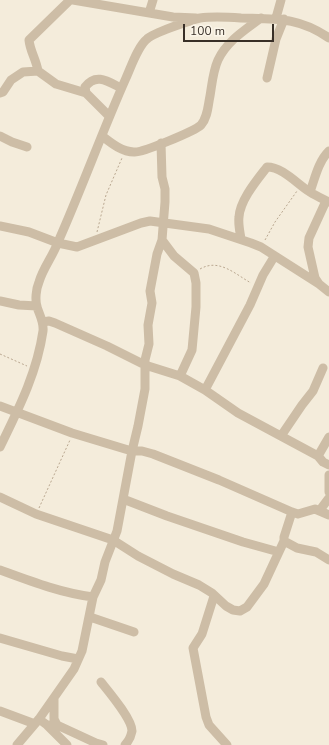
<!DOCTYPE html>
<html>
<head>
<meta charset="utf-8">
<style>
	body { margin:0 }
	#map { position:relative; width:329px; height:745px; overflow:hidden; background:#f4ecdb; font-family:"Nunito Sans",sans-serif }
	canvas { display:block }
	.scale { position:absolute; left:183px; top:24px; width:91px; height:18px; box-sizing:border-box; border:2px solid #382f27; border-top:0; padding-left:5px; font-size:12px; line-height:14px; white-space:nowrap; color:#382f27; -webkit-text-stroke:3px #fbf5e8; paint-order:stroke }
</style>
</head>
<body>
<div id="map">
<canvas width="329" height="745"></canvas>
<div class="scale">100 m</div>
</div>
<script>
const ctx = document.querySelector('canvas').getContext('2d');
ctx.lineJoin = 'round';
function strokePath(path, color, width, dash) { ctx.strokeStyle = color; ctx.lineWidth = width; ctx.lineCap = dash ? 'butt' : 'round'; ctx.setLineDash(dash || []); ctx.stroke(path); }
strokePath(new Path2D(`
	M 97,232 L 106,195 L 122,158
	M 265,240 L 275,222 L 297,191
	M 200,269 C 219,258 235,274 251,283
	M 0,354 L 27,366
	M 39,508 L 70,440`), '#b9a790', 1, [2, 2]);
strokePath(new Path2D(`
	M 73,0 L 173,17 L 196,18
	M 149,13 L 153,0
	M 276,18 L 281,0
	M 38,71 C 36,59 30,51 29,40 L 70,0
	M 267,78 L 276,39 L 284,19
	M 0,93 L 3,92 L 11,80 L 23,72 L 38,71 L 56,84 L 86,93 L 109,116
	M 86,93 L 85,87 C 96,72 109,82 121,88
	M 0,136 L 12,142 L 27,147
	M 102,136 C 111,143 122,152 134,152 C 142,153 195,131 201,125 C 208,117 208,105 210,96 C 212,84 213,71 218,60 C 227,41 245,30 261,18
	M 161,143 L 162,177 L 165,189 L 165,202 L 162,240 L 174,256 L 194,273 L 196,283 L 196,307 L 192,350 L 180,376 L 205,390 L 238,413 L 318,456
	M 310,192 C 315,178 318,162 329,151
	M 326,201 L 309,238 L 308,247 L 315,278 L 319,284 L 329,292
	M 0,226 L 29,232 L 58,243 L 77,247 L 141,223 L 150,221 L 209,229 L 251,243 L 261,247 L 319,284
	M 241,239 C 240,232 238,224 239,217 C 240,200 257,180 267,167 C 283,167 297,184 310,192 C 316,196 323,199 329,202
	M 0,301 L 19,305 L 37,306
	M 43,322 L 49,321 L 55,323 L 107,346 L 145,365 L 180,376
	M 205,390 L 250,305 L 263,275 L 274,257
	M 0,406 L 72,433 L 125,449 L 132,451 L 142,451 L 153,454 L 219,480 L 292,512 L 298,514 L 315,509 L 329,515
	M 281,436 L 302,405 L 313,391 L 323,368
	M 329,437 L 318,456 L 323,462 L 329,465
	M 0,447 C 18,410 37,373 43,331 C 44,322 40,316 37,307 C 35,300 36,289 39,282 C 43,268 53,256 58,242 C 82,188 102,132 126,78 C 131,67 138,46 147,39 C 153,33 191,20 200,18 C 213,16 228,17 241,18 C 276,19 299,17 329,38
	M 329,475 L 329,492
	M 0,497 L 36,514 L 113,540 L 138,556 L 173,574 L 199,585 L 212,593 L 226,606 L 233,610 L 240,611 L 247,607 L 264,584 L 284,541
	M 123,499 L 167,516 L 243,542 L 279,552
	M 320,510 L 329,498
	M 292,512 L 284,537 L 284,541 L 297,548 L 316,552 L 329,560
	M 0,570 C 30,581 61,593 93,597
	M 214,596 L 202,634 L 193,648 L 206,717 L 209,725 L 227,745
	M 90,617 L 134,632
	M 0,638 L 62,656 L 78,659
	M 101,682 C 109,692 132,719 132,731 C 131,736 129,741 125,745
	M 54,698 L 54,719 L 57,725
	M 0,711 L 35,724
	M 39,719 L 47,725 L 57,725 L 96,743 L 103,745
	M 47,725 L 67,745
	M 17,745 L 39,719 L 74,669 L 82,651 L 93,597 L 101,580 L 105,562 L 117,531 L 132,451 L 138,426 L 145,389 L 145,360 L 149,344 L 148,325 L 152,303 L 150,291 L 157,254 L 162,240`), '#cdbda6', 9);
</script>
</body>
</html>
